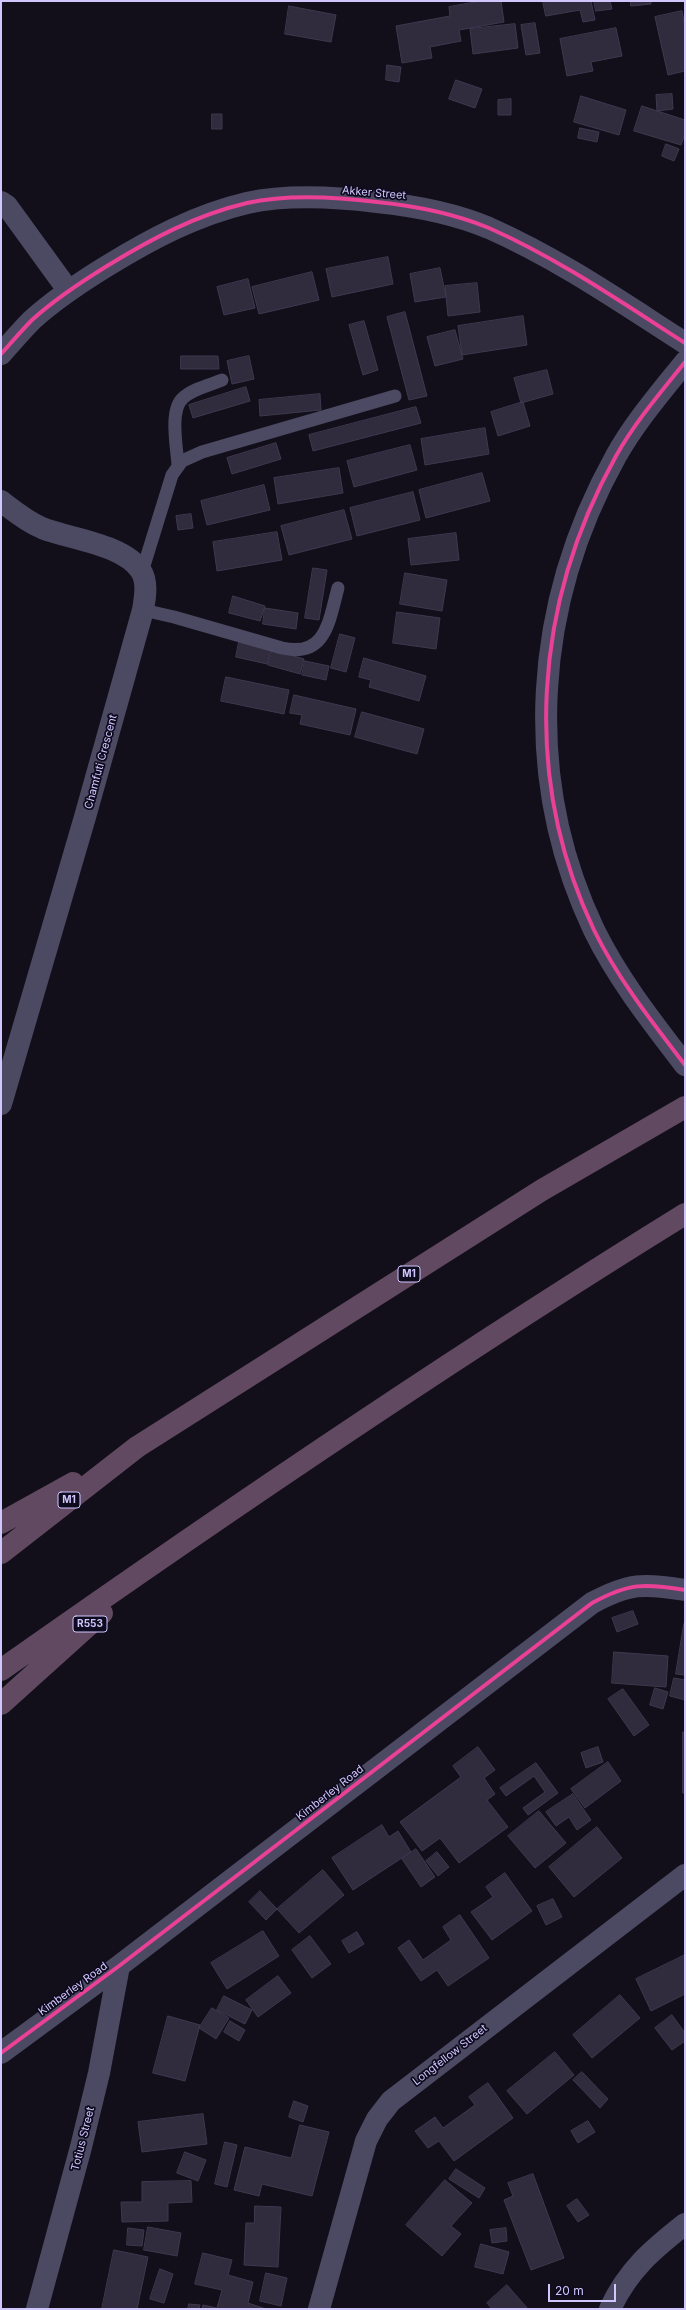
<!DOCTYPE html>
<html>
<head>
<meta charset="utf-8">
<style>
	body { margin:0 }
	#map { position:relative; width:686px; height:2310px; overflow:hidden; background:#120f1a; font-family:Inter,sans-serif }
	canvas { display:block }
	.frame { position:absolute; inset:0; border:2px solid #d1c7ff; pointer-events:none }
	.scale { position:absolute; left:548px; top:2284px; width:68px; height:18px; box-sizing:border-box; border:2px solid #d1c7ff; border-top:0; padding-left:5px; font-size:12px; line-height:14px; white-space:nowrap; color:#d1c7ff; -webkit-text-stroke:3px #0f0b1e; paint-order:stroke }
</style>
</head>
<body>
<div id="map">
<canvas width="686" height="2310"></canvas>
<div class="frame"></div>
<div class="scale">20 m</div>
</div>
<script>
const ctx = document.querySelector('canvas').getContext('2d');
ctx.lineJoin = 'round';
function fill(path, color) { ctx.fillStyle = color; ctx.fill(path, 'evenodd'); }
function strokePath(path, color, width, dash) { ctx.strokeStyle = color; ctx.lineWidth = width; ctx.lineCap = dash ? 'butt' : 'round'; ctx.setLineDash(dash || []); ctx.stroke(path); }
function drawText(font, color, halo, rows, align = 'center') {
  ctx.font = font + ' Inter,sans-serif'; ctx.lineWidth = 3.5; ctx.setLineDash([]); ctx.textBaseline = 'middle'; ctx.strokeStyle = halo; ctx.fillStyle = color; for (const [text, x, y, turn = 0] of rows) {
    ctx.save(); ctx.translate(x, y); ctx.rotate((+turn || 0) * Math.PI / 180); ctx.textAlign = isNaN(turn) ? turn : align; if (halo) ctx.strokeText(text, 0, 0); ctx.fillText(text, 0, 0); ctx.restore();
  }
}
const building = new Path2D(`
	M 481,1 L 501,1 L 504,22 L 459,30 L 461,41 L 430,47 L 432,58 L 402,63 L 396,26 L 450,16 L 449,7 Z
	M 543,1 L 591,1 L 595,20 L 583,22 L 580,10 L 546,16 Z
	M 594,1 L 610,1 L 612,9 L 596,11 Z
	M 631,1 L 651,1 L 651,4 L 631,6 Z
	M 289,6 L 336,15 L 331,42 L 285,34 Z
	M 682,11 L 685,27 L 685,71 L 668,75 L 655,17 Z
	M 535,23 L 540,53 L 526,55 L 521,25 Z
	M 515,24 L 518,48 L 473,54 L 470,29 Z
	M 616,28 L 622,56 L 591,62 L 593,71 L 567,76 L 560,39 Z
	M 387,65 L 401,67 L 399,82 L 386,80 Z
	M 456,80 L 482,89 L 475,108 L 449,99 Z
	M 672,94 L 673,109 L 657,111 L 656,95 Z
	M 581,96 L 626,110 L 619,135 L 574,122 Z
	M 511,99 L 511,115 L 498,115 L 498,100 Z
	M 642,106 L 685,120 L 685,134 L 681,145 L 634,131 Z
	M 212,114 L 222,114 L 222,129 L 212,129 Z
	M 580,128 L 599,132 L 597,142 L 578,138 Z
	M 666,144 L 679,149 L 674,161 L 662,156 Z
	M 388,257 L 393,284 L 332,297 L 326,269 Z
	M 440,268 L 446,297 L 415,302 L 410,274 Z
	M 312,272 L 319,300 L 259,314 L 252,287 Z
	M 248,279 L 255,308 L 224,315 L 217,287 Z
	M 477,283 L 480,312 L 448,316 L 445,286 Z
	M 405,312 L 427,396 L 409,400 L 387,317 Z
	M 523,316 L 527,345 L 462,355 L 458,326 Z
	M 364,321 L 378,370 L 363,375 L 349,325 Z
	M 455,330 L 463,359 L 435,366 L 427,337 Z
	M 181,356 L 218,356 L 219,369 L 181,369 Z
	M 249,356 L 254,379 L 232,384 L 227,361 Z
	M 547,370 L 553,394 L 521,403 L 514,378 Z
	M 246,387 L 250,401 L 193,418 L 189,405 Z
	M 320,394 L 321,410 L 260,416 L 259,400 Z
	M 523,402 L 530,426 L 498,436 L 491,412 Z
	M 416,407 L 421,423 L 313,451 L 309,435 Z
	M 485,428 L 489,454 L 425,465 L 421,439 Z
	M 276,443 L 281,459 L 232,474 L 227,458 Z
	M 410,445 L 417,470 L 354,487 L 347,461 Z
	M 339,468 L 343,493 L 278,504 L 274,478 Z
	M 482,473 L 490,501 L 426,518 L 419,490 Z
	M 264,485 L 270,510 L 207,525 L 201,501 Z
	M 413,492 L 420,520 L 357,536 L 350,508 Z
	M 344,510 L 352,539 L 289,555 L 281,526 Z
	M 191,514 L 193,528 L 178,530 L 176,516 Z
	M 277,532 L 282,560 L 217,571 L 213,542 Z
	M 456,533 L 459,560 L 411,565 L 408,539 Z
	M 313,568 L 327,570 L 319,620 L 305,618 Z
	M 405,573 L 447,580 L 442,611 L 400,604 Z
	M 233,596 L 265,606 L 260,621 L 229,613 Z
	M 265,608 L 298,613 L 296,629 L 263,624 Z
	M 397,612 L 440,618 L 436,649 L 393,643 Z
	M 340,634 L 355,638 L 346,672 L 331,668 Z
	M 239,642 L 271,650 L 267,664 L 236,657 Z
	M 273,650 L 304,659 L 300,674 L 268,665 Z
	M 364,658 L 426,676 L 419,701 L 369,687 L 371,680 L 359,677 Z
	M 305,661 L 329,666 L 326,680 L 302,675 Z
	M 226,677 L 289,690 L 284,714 L 221,701 Z
	M 294,695 L 356,709 L 350,735 L 300,724 L 302,715 L 290,713 Z
	M 362,712 L 424,729 L 417,754 L 355,737 Z
	M 633,1611 L 638,1624 L 617,1632 L 612,1618 Z
	M 684,1624 L 685,1625 L 685,1675 L 676,1674 Z
	M 614,1652 L 668,1656 L 666,1687 L 612,1683 Z
	M 674,1678 L 685,1680 L 685,1700 L 670,1696 Z
	M 655,1688 L 668,1692 L 663,1709 L 650,1705 Z
	M 623,1689 L 649,1725 L 634,1736 L 608,1699 Z
	M 683,1732 L 685,1732 L 685,1793 L 683,1793 Z
	M 478,1747 L 495,1770 L 484,1778 L 495,1794 L 487,1800 L 508,1827 L 459,1863 L 440,1838 L 422,1851 L 400,1822 L 461,1777 L 453,1766 Z
	M 598,1747 L 603,1762 L 586,1768 L 581,1753 Z
	M 608,1762 L 621,1781 L 585,1808 L 571,1789 Z
	M 536,1763 L 558,1793 L 528,1815 L 523,1808 L 545,1792 L 534,1776 L 506,1796 L 500,1788 Z
	M 573,1794 L 591,1820 L 577,1830 L 569,1817 L 556,1826 L 546,1812 Z
	M 539,1811 L 566,1843 L 535,1868 L 508,1836 Z
	M 382,1825 L 389,1837 L 398,1831 L 411,1852 L 353,1890 L 332,1858 Z
	M 597,1827 L 622,1858 L 574,1897 L 549,1867 Z
	M 416,1849 L 435,1877 L 421,1887 L 402,1859 Z
	M 437,1852 L 449,1867 L 438,1876 L 426,1861 Z
	M 323,1870 L 344,1895 L 299,1933 L 277,1909 Z
	M 505,1873 L 532,1911 L 492,1940 L 471,1912 L 493,1897 L 486,1887 Z
	M 260,1891 L 277,1909 L 266,1920 L 249,1902 Z
	M 553,1899 L 562,1917 L 546,1925 L 537,1906 Z
	M 460,1915 L 489,1958 L 448,1986 L 437,1970 L 421,1981 L 398,1948 L 409,1940 L 423,1960 L 451,1940 L 443,1927 Z
	M 263,1931 L 279,1956 L 227,1989 L 211,1963 Z
	M 357,1932 L 364,1944 L 349,1953 L 342,1941 Z
	M 310,1936 L 331,1964 L 312,1978 L 292,1950 Z
	M 685,1955 L 685,1994 L 651,2011 L 636,1979 Z
	M 278,1976 L 291,1993 L 258,2017 L 246,2000 Z
	M 620,1995 L 640,2018 L 592,2058 L 573,2035 Z
	M 224,1996 L 252,2010 L 245,2024 L 217,2010 Z
	M 212,2008 L 229,2018 L 216,2039 L 199,2028 Z
	M 672,2015 L 685,2033 L 685,2041 L 672,2050 L 655,2028 Z
	M 168,2016 L 200,2025 L 185,2081 L 153,2073 Z
	M 230,2021 L 245,2030 L 239,2041 L 224,2032 Z
	M 555,2052 L 574,2075 L 527,2114 L 507,2091 Z
	M 582,2072 L 608,2099 L 600,2108 L 573,2080 Z
	M 488,2083 L 513,2118 L 454,2161 L 439,2141 L 428,2148 L 415,2131 L 435,2117 L 443,2128 L 475,2105 L 469,2097 Z
	M 294,2101 L 308,2106 L 303,2122 L 289,2117 Z
	M 203,2114 L 207,2144 L 142,2152 L 138,2122 Z
	M 588,2121 L 595,2132 L 578,2143 L 571,2131 Z
	M 300,2125 L 329,2132 L 312,2196 L 262,2184 L 259,2196 L 234,2190 L 245,2147 L 291,2158 Z
	M 225,2142 L 237,2145 L 227,2187 L 215,2184 Z
	M 185,2152 L 206,2160 L 198,2181 L 177,2173 Z
	M 456,2169 L 485,2188 L 479,2198 L 449,2179 Z
	M 533,2174 L 564,2258 L 531,2270 L 504,2200 L 513,2196 L 508,2183 Z
	M 445,2180 L 472,2203 L 451,2226 L 461,2234 L 442,2256 L 406,2225 Z
	M 191,2181 L 192,2202 L 168,2203 L 168,2221 L 122,2222 L 121,2202 L 142,2202 L 142,2182 Z
	M 577,2199 L 589,2215 L 578,2222 L 567,2206 Z
	M 255,2206 L 281,2207 L 278,2267 L 244,2265 L 246,2223 L 254,2223 Z
	M 148,2227 L 181,2233 L 177,2256 L 144,2250 Z
	M 128,2228 L 144,2230 L 142,2246 L 127,2245 Z
	M 506,2228 L 507,2241 L 492,2243 L 490,2230 Z
	M 481,2244 L 509,2252 L 503,2274 L 475,2267 Z
	M 114,2250 L 148,2257 L 137,2309 L 102,2309 Z
	M 203,2253 L 232,2260 L 228,2275 L 253,2282 L 248,2303 L 266,2309 L 202,2309 L 203,2305 L 217,2308 L 222,2290 L 195,2284 Z
	M 160,2269 L 173,2274 L 164,2303 L 150,2299 Z
	M 266,2273 L 287,2278 L 281,2306 L 260,2301 Z
	M 507,2285 L 528,2309 L 492,2309 L 487,2303 Z
	M 189,2304 L 200,2305 L 199,2309 L 188,2309 Z`);
fill(building, '#302b3d');
strokePath(building, '#3e394f', 1);
strokePath(new Path2D(`
	M 178,465 C 177,448 169,410 183,398 C 192,389 210,385 222,380
	M 142,572 L 172,475 L 182,461 L 202,452 L 395,396
	M 143,610 L 174,617 L 282,648 C 326,658 329,621 338,588`), '#4c4a63', 13);
strokePath(new Path2D(`
	M 1,202 L 7,206 L 68,290
	M 1,354 C 11,343 21,331 32,320 C 55,299 81,282 107,266 C 151,239 196,215 247,203 C 288,194 336,197 377,202 C 416,206 453,213 489,228 C 559,259 621,302 685,343
	M 1,501 C 14,511 26,521 42,528 C 69,539 124,544 141,571 C 148,582 145,598 143,610 L 85,817 L 1,1104
	M 1,2053 L 119,1966 L 592,1603 C 629,1583 644,1583 685,1590
	M 37,2309 L 81,2147 L 99,2073 L 119,1966
	M 319,2309 L 366,2141 L 377,2119 L 391,2101 L 685,1875
	M 610,2309 C 628,2270 652,2250 685,2224`), '#4c4a63', 22);
strokePath(new Path2D(`
	M 685,362 C 661,392 635,422 616,456 C 534,603 521,776 594,930 C 618,979 652,1022 685,1065`), '#4c4a63', 22);
strokePath(new Path2D(`
	M 1,1523 L 73,1483
	M 1,1553 L 137,1447 L 542,1190 L 685,1107
	M 1,1670 C 225,1512 452,1358 685,1214
	M 1,1704 L 102,1613`), '#614961', 22);
strokePath(new Path2D(`
	M 1,354 C 11,343 21,331 32,320 C 55,299 81,282 107,266 C 151,239 196,215 247,203 C 288,194 336,197 377,202 C 416,206 453,213 489,228 C 559,259 621,302 685,343
	M 685,362 C 661,392 635,422 616,456 C 534,603 521,776 594,930 C 618,979 652,1022 685,1065
	M 1,2053 L 119,1966 L 592,1603 C 629,1583 644,1583 685,1590`), '#ea4096', 4);
for (const [x, y, w] of [
	[409,1274,22],
	[69,1500,22],
	[90,1624,34]
]) { const box = new Path2D(); box.roundRect(x - w / 2, y - 8, w, 16, 3); ctx.fillStyle = '#0f0b1e'; ctx.fill(box); strokePath(box, '#d1c7ff', 1); }
drawText('bold 10px', '#d1c7ff', null, [
	["M1",409,1274],
	["M1",69,1500],
	["R553",90,1624]
]);
drawText('11px', '#d1c7ff', '#0f0b1e', [
	["Akker Street",374,193,5],
	["Chamfuti Crescent",101,762,-75],
	["Kimberley Road",330,1793,-38],
	["Kimberley Road",73,1989,-36],
	["Longfellow Street",450,2055,-38],
	["Totius Street",83,2139,-76]
]);
</script>
</body>
</html>
